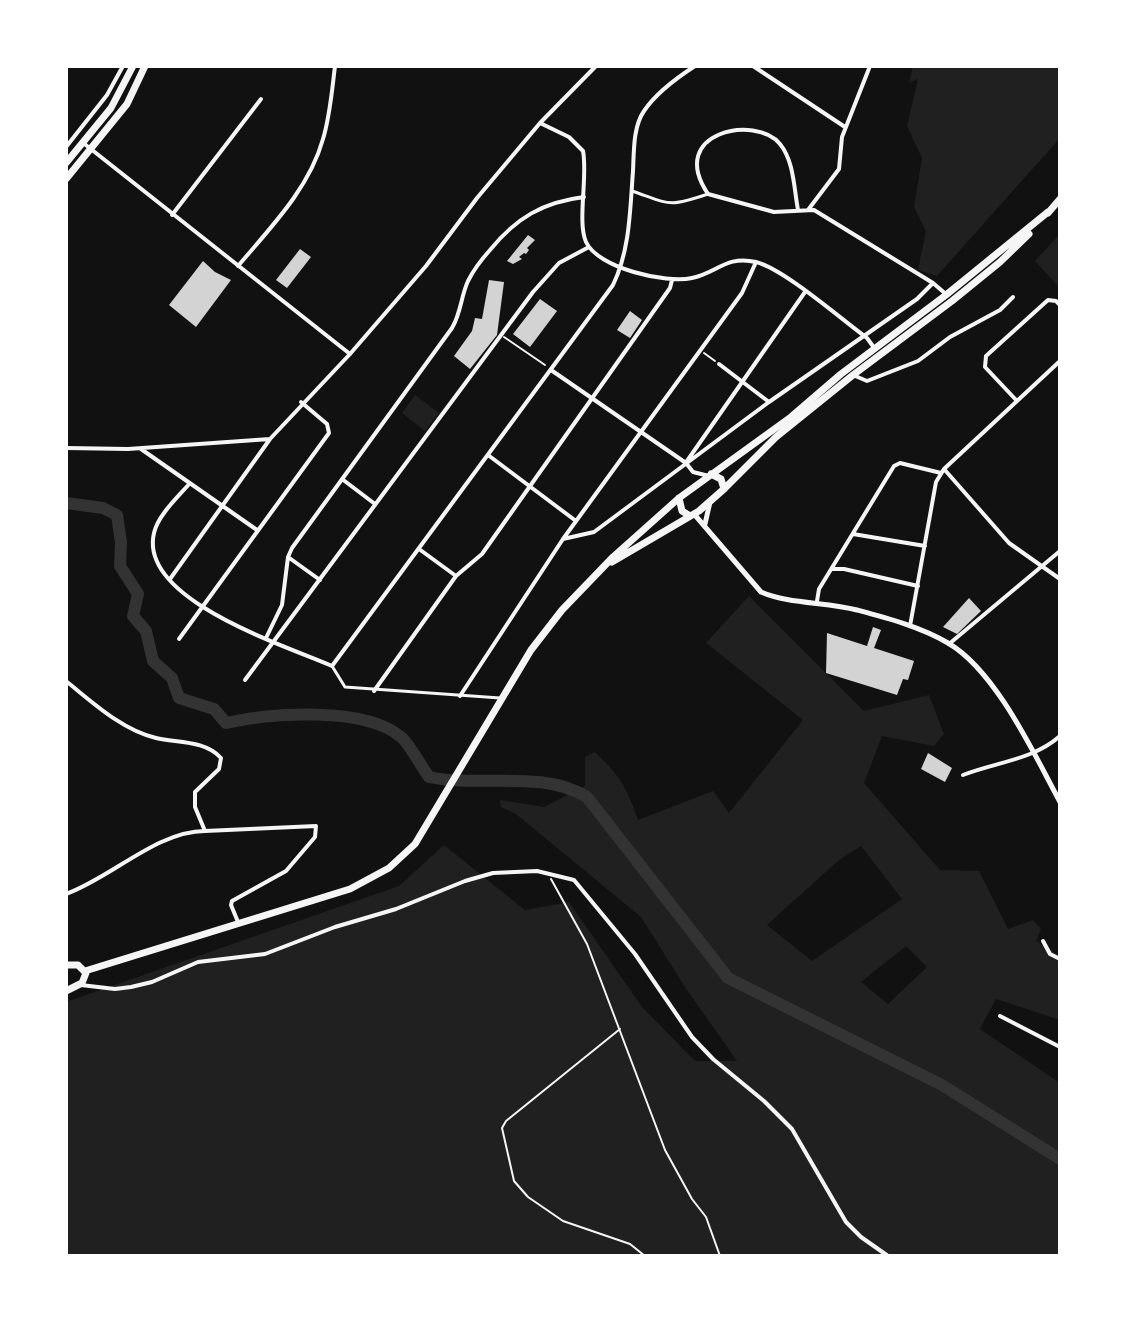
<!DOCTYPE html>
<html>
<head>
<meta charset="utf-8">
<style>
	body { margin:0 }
	#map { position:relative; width:1126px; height:1322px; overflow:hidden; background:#111; font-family:Roboto,sans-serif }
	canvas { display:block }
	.frame { position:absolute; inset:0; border:68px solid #fff; pointer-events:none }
</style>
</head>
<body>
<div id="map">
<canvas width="1126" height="1322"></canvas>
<div class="frame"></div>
</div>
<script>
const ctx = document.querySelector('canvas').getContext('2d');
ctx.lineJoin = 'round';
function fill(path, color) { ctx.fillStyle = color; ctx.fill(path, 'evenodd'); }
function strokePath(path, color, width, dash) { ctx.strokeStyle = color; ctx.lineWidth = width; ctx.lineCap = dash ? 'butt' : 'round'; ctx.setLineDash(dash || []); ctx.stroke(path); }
fill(new Path2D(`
	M 913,66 L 1060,66 L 1060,138 L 937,276 L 918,270 L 926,231 L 914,207 L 922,158 L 907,126 L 918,79 L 909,83 Z
	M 1060,234 L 1060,288 L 1035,261 Z
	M 415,395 L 439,413 L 425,431 L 402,413 Z
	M 749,596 L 864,711 L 929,695 L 944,734 L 934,746 L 882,736 L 864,783 L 940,870 L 979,871 L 1008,929 L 1033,920 L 1041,929 L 1036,941 L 1060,956 L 1060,1020 L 996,999 L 980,1029 L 1060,1083 L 1060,1256 L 66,1256 L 66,1002 L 399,886 L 444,845 L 525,910 L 569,902 L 642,1007 L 695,1061 L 737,1061 L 687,990 L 641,917 L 516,814 L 501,807 L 500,800 L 544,807 L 585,786 L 585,757 L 595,752 C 621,777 626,786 638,820 L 713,791 L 729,813 L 803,720 L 706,643 ZM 861,846 L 902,899 L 812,961 L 767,925 L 839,860 ZM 906,946 L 927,967 L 888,1004 L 861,982 Z`), '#202020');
strokePath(new Path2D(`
	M 66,503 L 103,508 L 117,515 L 121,542 L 120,566 L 138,594 L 133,616 L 146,631 L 153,661 L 172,678 L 179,698 L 214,709 L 226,723 C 270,713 365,706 401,737 C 409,743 422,768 429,777 C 481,788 540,769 587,797 L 728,978 L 942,1085 L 1060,1159`), '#333', 12);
fill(new Path2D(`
	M 528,235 L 535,240 L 527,248 L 529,250 L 526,254 L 524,253 L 519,257 L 522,259 L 513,264 L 507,261 Z
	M 300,249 L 311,257 L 287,288 L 276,280 Z
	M 203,261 L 215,272 L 231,280 L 196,327 L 169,305 Z
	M 489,280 L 504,282 L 497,335 L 470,369 L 454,356 L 472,331 L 475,318 L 482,319 Z
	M 540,299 L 557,311 L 530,347 L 513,334 Z
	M 630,311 L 642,320 L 630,338 L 617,330 Z
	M 969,598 L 981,611 L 957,634 L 943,627 Z
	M 873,627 L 881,630 L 874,648 L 914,661 L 908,680 L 903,679 L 897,695 L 826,673 L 827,633 L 867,646 Z
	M 928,753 L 952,768 L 945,782 L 921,769 Z`), '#d3d3d3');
strokePath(new Path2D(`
	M 504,337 L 545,365
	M 704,353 L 715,361
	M 551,879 L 587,944 L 665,1150 L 692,1199 L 706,1217 L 720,1256
	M 620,1029 L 506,1121 L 502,1128 L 514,1181 L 528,1197 L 563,1221 L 630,1244 L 645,1256`), '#f5f5f5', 2);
strokePath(new Path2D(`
	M 632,191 C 670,204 667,208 708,194
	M 332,666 L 345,687 L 500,698`), '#f5f5f5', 3);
strokePath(new Path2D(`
	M 753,66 L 845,127
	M 540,123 L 569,137 L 583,151 C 588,176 577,222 586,242 C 598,268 666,284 692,278 C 717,273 726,255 756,262 C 784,269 841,319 867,338 L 875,349
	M 82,142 L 350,354
	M 66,147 L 107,95 L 123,66
	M 798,210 C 794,189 794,161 780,144 C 756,114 666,132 708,194 L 774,212 L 814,210 L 933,283 L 947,295
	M 808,210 L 839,169 L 842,137 L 870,66
	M 172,215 L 261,99
	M 238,266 C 270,228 309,189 323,139 C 330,116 332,90 335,66
	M 719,364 L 769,402
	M 551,370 L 686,463 L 693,472
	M 853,375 L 867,381 L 918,361 L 950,337 L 1000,310 L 1013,297
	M 1017,401 L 985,367 L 986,356 L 1048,300 L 1056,301 L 1060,305
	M 66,448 L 128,449 L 270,439
	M 141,449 L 257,530
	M 488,455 L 576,521
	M 687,461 L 805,292
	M 944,469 L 1009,543 L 1060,579
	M 693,472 L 709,476
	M 342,479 L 375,504
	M 190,483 C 178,497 158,515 154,533 C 138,600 287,646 332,666 L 613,285 C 630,250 630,210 633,171 C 634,151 633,127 644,111 C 656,93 678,77 695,66
	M 853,534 L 925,546
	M 563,539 L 594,532 L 769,402 L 917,299 L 933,283
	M 419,549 L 456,576
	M 288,557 L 320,580
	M 832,569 L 844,569 L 918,586
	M 170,579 L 270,439 L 350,354 L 426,266 L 477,198 L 540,123 L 596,66
	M 817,601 L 819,589 L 894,466 L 900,463 L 941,473
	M 910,626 L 936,482 L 944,469 L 1060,361
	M 266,638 L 282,605 L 288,557 L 292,548 L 452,328 C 461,313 461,296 468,281 C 474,269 481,260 490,250 C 516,218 543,202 584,197
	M 179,639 L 329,433 L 327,424 L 301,402
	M 949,644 L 1060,551
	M 245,680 L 533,292 L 559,263 L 589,247
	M 66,681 C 92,702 122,730 156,738 C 177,743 205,740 221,758 L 219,769 L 195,792 L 195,807 L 205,831 L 316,826 L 315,837 L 286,871 L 232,901 L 231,905 L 238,922
	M 374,691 L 456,576 L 482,554 L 670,288 L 672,280
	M 460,696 L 563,539 L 742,293 L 756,262
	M 963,775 C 996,762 1033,760 1060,736
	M 66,894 C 111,878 157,831 205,831
	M 1043,941 L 1050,954 L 1060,959
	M 81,985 L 115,989 L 131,987 L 152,982 L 198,962 L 265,954 L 335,927 L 396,909 L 465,881 L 493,873 L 537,871 L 574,880 L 635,954 L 692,1037 L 713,1059 L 764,1101 L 792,1129 L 846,1222 L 861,1237 L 888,1256
	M 1000,1016 L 1060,1047`), '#f5f5f5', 4);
strokePath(new Path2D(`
	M 694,514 L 761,592 C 788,604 826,602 857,610 C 887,618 921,627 948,643 C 996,671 1034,754 1060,802
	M 705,524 L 710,502`), '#f5f5f5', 5);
strokePath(new Path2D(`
	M 66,163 L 111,108 L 133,66
	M 66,179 L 127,104 L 145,66`), '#f5f5f5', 7);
strokePath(new Path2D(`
	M 1048,213 L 1060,199
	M 711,474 L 721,479 L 724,489
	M 679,498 L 682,511 L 690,516
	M 612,562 L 699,511 L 724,489 L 776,437 L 853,375 L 952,301 L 1000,262 L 1029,234
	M 66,965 L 78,965 L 86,973 L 82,983 L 66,991
	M 85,971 L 350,889 L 389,868 L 415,844 L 531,650 L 562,610 L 613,557 L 679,498 L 791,417 L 841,374 L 946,295 L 1048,212`), '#f5f5f5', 7);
</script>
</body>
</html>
